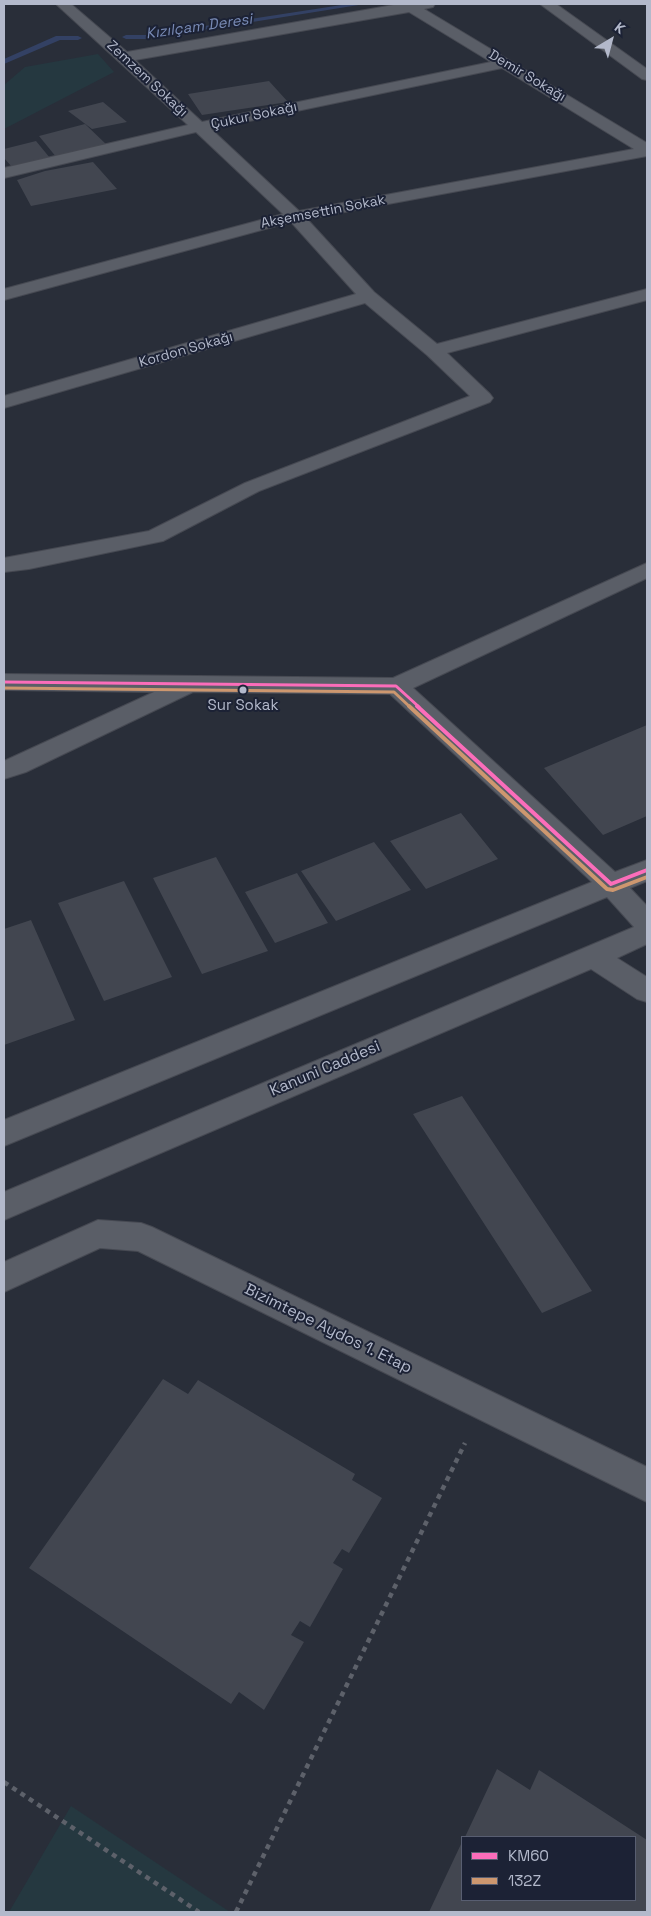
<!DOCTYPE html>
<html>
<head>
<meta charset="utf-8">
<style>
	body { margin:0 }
	#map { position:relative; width:651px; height:1916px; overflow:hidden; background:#292e39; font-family:"Space Grotesk",sans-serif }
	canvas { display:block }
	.frame { position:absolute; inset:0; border:5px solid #b3b9cb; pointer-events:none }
	.legend { position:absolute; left:461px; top:1836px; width:175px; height:65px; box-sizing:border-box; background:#1c2235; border:1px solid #585e71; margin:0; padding:6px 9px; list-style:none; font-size:15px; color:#b3b9cb }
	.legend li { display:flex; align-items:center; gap:10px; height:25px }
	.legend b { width:25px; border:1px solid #585e71 }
	.north { position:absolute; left:586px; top:15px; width:50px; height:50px; -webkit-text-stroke:4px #1c2235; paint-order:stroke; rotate:37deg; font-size:14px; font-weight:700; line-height:20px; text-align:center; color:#b3b9cb }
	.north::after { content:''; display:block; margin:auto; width:18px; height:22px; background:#b3b9cb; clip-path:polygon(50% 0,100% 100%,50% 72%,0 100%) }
</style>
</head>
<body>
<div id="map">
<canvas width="651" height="1916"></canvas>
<div class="frame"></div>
<ul class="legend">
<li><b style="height:6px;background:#fb6dba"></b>KM60</li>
<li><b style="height:6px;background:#cd976f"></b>132Z</li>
</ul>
<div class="north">K</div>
</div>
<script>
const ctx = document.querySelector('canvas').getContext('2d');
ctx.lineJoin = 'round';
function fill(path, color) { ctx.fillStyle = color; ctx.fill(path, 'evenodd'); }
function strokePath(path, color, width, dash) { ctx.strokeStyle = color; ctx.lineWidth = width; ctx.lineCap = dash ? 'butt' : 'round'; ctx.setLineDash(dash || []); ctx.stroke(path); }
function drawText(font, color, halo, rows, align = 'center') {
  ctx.font = font + ' "Space Grotesk",sans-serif'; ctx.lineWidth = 4; ctx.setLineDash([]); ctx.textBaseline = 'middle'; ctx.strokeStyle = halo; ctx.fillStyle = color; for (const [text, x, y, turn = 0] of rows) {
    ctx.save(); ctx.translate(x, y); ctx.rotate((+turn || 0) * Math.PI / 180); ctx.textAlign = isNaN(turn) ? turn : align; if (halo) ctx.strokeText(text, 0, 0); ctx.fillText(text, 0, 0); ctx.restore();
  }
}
fill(new Path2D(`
	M 98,54 L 114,72 L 4,129 L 4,85 L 25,67 Z
	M 71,1806 L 230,1912 L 9,1912 Z`), '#253840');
fill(new Path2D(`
	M 348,4 L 365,4 L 146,39 L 126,39 L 122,37 L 126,35 L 146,35 Z
	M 56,36 L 78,36 L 82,38 L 78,40 L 60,40 L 4,64 L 4,59 Z`), '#334164');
fill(new Path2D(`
	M 269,81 L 288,102 L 202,115 L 188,94 Z
	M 103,102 L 127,122 L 92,129 L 68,111 Z
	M 85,124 L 107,145 L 57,158 L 39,136 Z
	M 36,141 L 50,158 L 12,167 L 4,158 L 4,149 Z
	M 93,162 L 117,189 L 31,206 L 17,180 L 45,171 Z
	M 647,725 L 647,816 L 603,835 L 544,768 Z
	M 461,813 L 498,859 L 426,889 L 390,841 Z
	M 374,842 L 411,890 L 336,921 L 301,871 Z
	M 216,857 L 268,951 L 202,974 L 153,878 Z
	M 297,873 L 328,923 L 275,943 L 245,892 Z
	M 124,881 L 172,977 L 104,1001 L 58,903 Z
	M 31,920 L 75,1020 L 4,1045 L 4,929 Z
	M 462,1096 L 592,1291 L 542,1313 L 413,1114 Z
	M 163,1379 L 188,1394 L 198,1380 L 355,1474 L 352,1480 L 382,1498 L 349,1553 L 342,1549 L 333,1563 L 343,1569 L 310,1627 L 300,1621 L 291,1635 L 304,1642 L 264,1710 L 239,1692 L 231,1704 L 29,1568 Z
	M 497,1769 L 530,1790 L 539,1770 L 647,1840 L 647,1912 L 429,1912 L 462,1842 L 462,1900 L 635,1900 L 635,1837 L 465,1837 Z`), '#424650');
const minor = new Path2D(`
	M 56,4 L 71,4 L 127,52 L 399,4 L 435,4 L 433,7 L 424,9 L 647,143 L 647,156 L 307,219 L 374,292 L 437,344 L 647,289 L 647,300 L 447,353 L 490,394 L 493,398 L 490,402 L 259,491 L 163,541 L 29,569 L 4,572 L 4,558 L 149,531 L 245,483 L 470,396 L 427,355 L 365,303 L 4,408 L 4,396 L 356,294 L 291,222 L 4,300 L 4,289 L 283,214 L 196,132 L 4,178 L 4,168 L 188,125 ZM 409,12 L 491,62 L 202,122 L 135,60 ZM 502,68 L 634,149 L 299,211 L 211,129 Z
	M 540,4 L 556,4 L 647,69 L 647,80 L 642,79 Z
	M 647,563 L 647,578 L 413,688 L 615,872 L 647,860 L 647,881 L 630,888 L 647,906 L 647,944 L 617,958 L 647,977 L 647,1002 L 637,999 L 591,969 L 4,1220 L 4,1192 L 634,927 L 607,897 L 4,1146 L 4,1120 L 592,882 L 390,694 L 193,692 L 26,772 L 4,779 L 4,761 L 154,692 L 4,690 L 4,674 L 393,678 Z
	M 98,1220 L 141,1223 L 152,1227 L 647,1467 L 647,1502 L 138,1251 L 100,1248 L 4,1292 L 4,1262 Z`);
strokePath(minor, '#464952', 2);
strokePath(new Path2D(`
	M 4,1782 L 199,1912
	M 236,1912 L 465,1443`), '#5d616a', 4.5, [5, 5]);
fill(minor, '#5a5e67');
strokePath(new Path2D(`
	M 4,682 L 396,686 L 419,707`), '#fb6dba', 3);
strokePath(new Path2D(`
	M 417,706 L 611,884 L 647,870`), '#fb6dba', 4);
strokePath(new Path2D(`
	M 4,688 L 394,692 L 410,707`), '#cd976f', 3);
strokePath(new Path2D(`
	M 409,706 L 607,889 L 613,890 L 647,877`), '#cd976f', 4);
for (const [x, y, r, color] of [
	[243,690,4.5,"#b3b9cb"]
]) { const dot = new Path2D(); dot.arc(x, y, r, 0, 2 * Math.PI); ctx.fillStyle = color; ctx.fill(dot); strokePath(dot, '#1c2235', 2); }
drawText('14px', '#b3b9cb', '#1c2235', [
	["Demir Sokağı",527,76,31],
	["Zemzem Sokağı",147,79,43],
	["Çukur Sokağı",254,116,-12],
	["Akşemsettin Sokak",323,212,-11],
	["Kordon Sokağı",186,350,-16]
]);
drawText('italic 15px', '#788ab4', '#1c2235', [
	["Kızılçam Deresi",199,27,-8]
]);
drawText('15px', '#b3b9cb', '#1c2235', [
	["Sur Sokak",243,706]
]);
drawText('16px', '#b3b9cb', '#1c2235', [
	["Kanuni Caddesi",325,1069,-23],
	["Bizimtepe Aydos 1. Etap",328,1329,26]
]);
</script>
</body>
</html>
